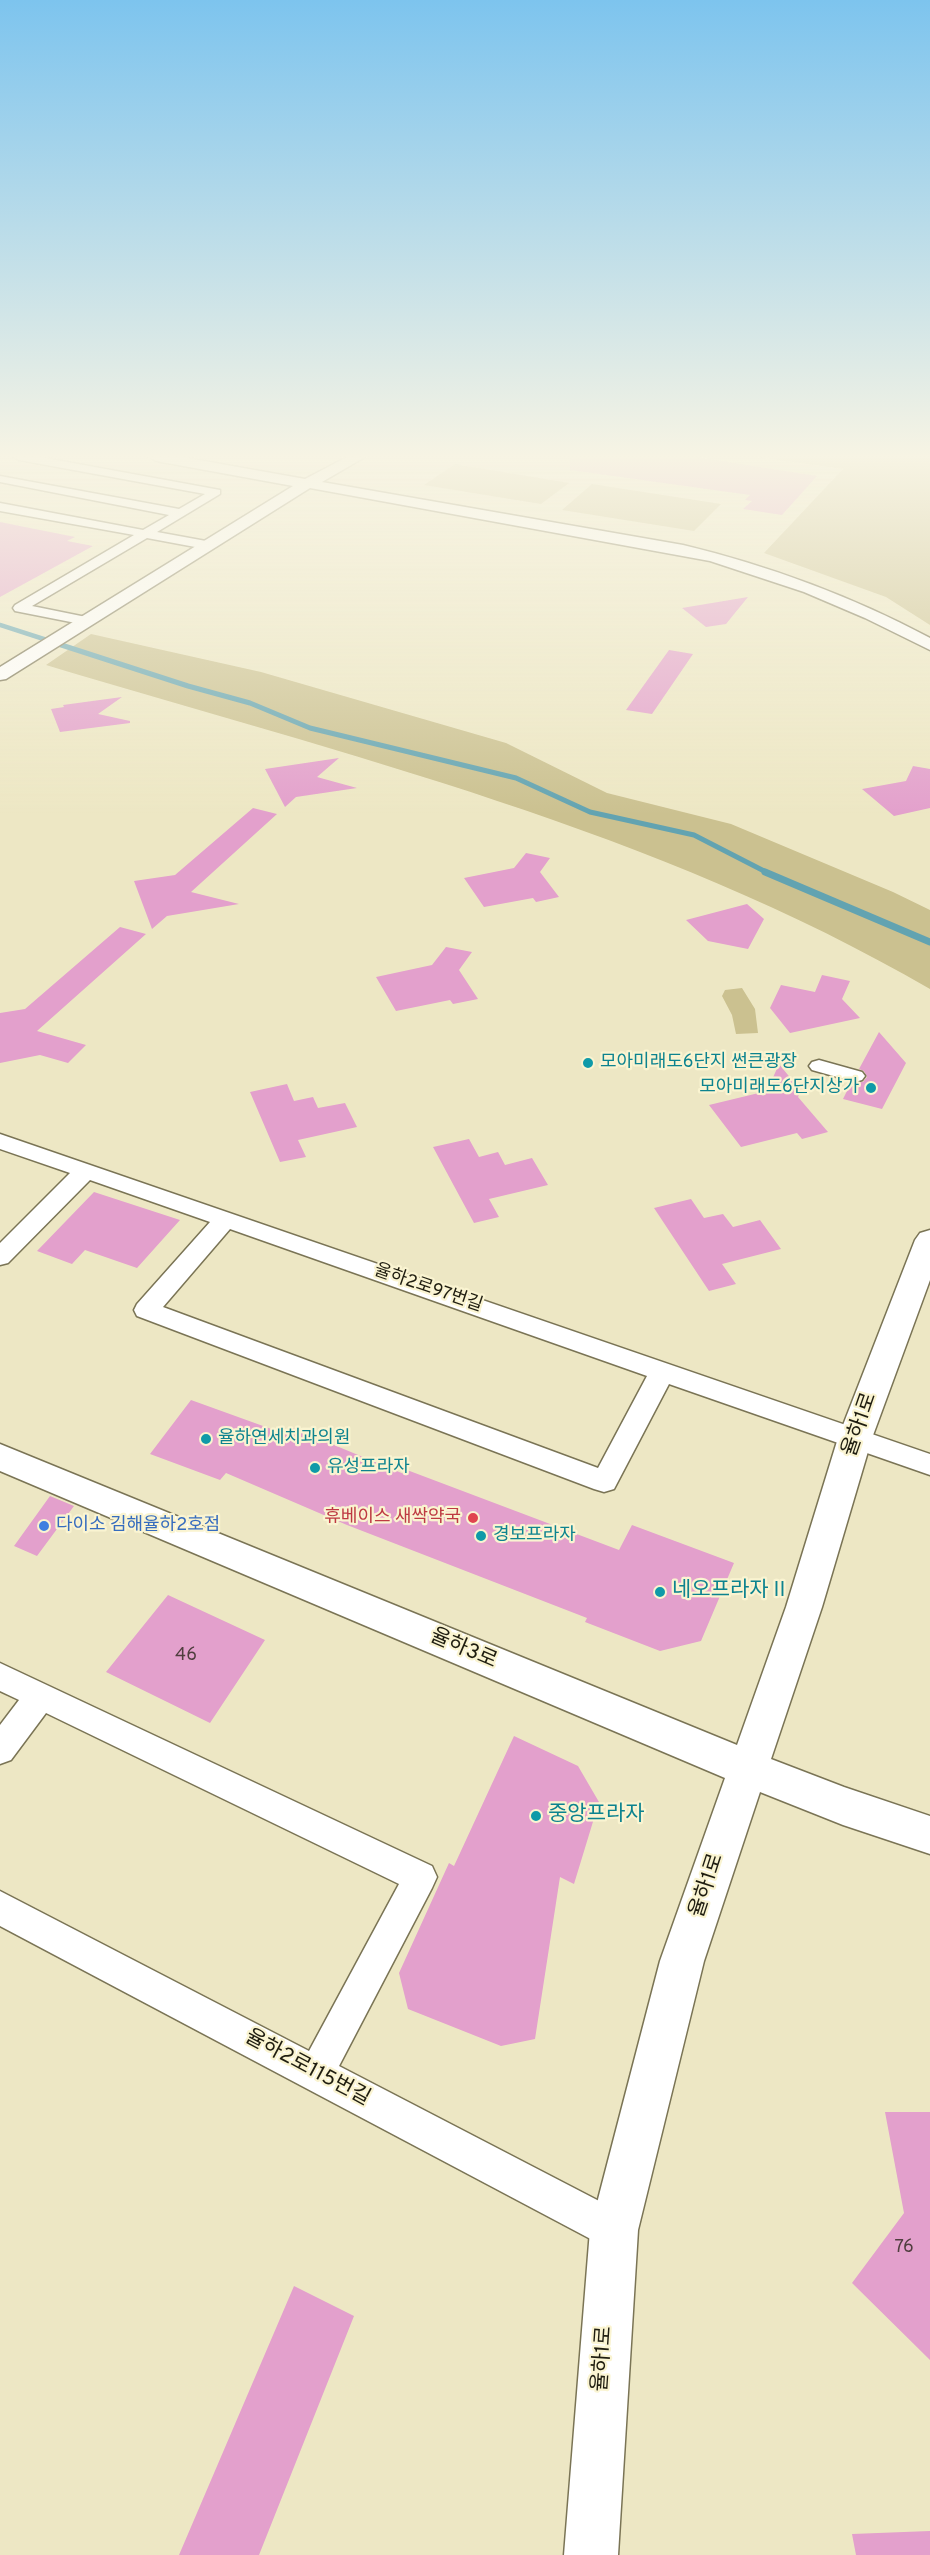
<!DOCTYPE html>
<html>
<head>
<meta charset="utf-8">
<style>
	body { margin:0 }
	canvas { display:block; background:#ede7c4 }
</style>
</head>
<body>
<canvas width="930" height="2555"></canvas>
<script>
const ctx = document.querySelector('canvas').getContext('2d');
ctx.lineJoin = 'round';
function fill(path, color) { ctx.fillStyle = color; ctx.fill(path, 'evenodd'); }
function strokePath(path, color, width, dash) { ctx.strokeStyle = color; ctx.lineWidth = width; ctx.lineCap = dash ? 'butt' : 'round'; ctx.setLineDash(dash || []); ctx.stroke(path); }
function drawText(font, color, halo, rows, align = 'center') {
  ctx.font = font + ' Overpass,"Noto Sans KR",sans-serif'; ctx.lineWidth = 4.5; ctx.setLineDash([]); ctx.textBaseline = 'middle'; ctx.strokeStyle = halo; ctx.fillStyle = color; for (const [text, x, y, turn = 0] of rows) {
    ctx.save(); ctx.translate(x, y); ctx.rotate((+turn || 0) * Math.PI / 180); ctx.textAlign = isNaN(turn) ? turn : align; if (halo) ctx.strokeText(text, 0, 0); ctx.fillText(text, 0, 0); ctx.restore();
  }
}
fill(new Path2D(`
	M 757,457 L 930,457 L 930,625 L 886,597 L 764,553 L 843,469 Z
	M 455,464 L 569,483 L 541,504 L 424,485 Z
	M 592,484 L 721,504 L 694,531 L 562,510 Z
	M 91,634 L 261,672 L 506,743 L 607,793 L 731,824 L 893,892 L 930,910 L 930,989 C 657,830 346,755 46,665 Z
	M 742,988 L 755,1009 L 758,1033 L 736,1034 L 732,1015 L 722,996 L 725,990 Z`), '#cbc190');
strokePath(new Path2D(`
	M 0,625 L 53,642`), '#62a3b1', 4.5);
strokePath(new Path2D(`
	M 49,641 L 188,686 L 250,703 L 310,728 L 516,778 L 590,812 L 694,835 L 768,873`), '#62a3b1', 5);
strokePath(new Path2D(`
	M 765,872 L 930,942`), '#62a3b1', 7);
fill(new Path2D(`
	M 570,457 L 697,457 L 817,476 L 782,515 L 743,509 L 752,501 L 745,500 L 750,495 L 570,470 Z
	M 0,522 L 75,537 L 67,541 L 93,546 L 0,597 Z
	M 748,597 L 726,624 L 706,627 L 682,608 Z
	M 669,650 L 693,654 L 652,714 L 626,710 Z
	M 122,697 L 98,714 L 130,721 L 130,723 L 60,732 L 51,709 L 64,707 L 63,705 Z
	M 339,758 L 317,777 L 357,788 L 296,797 L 285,807 L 265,769 Z
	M 913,766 L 930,769 L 930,808 L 894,816 L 862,789 L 906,781 Z
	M 253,808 L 277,814 L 191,892 L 239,904 L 167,916 L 152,929 L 134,881 L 175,875 Z
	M 526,853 L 550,858 L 540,872 L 559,897 L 536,902 L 533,898 L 484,907 L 464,878 L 514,868 Z
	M 747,904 L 764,919 L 748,949 L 708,941 L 686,920 Z
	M 120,927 L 146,934 L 37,1031 L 86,1045 L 68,1063 L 40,1055 L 0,1063 L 0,1013 L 25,1009 Z
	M 446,947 L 472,952 L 459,970 L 478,999 L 453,1004 L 450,1000 L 396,1011 L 376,977 L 432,965 Z
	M 822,975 L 850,981 L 842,999 L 860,1018 L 790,1033 L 770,1008 L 781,985 L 815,992 Z
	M 879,1032 L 906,1063 L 882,1109 L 843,1099 L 851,1083 L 863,1082 L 867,1077 L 864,1071 L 859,1069 Z
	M 779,1064 L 801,1091 L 798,1097 L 828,1132 L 802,1139 L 797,1133 L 741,1147 L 709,1105 L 767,1091 Z
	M 287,1084 L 294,1101 L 313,1097 L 318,1108 L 345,1103 L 357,1127 L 298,1140 L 306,1157 L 280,1162 L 250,1092 Z
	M 469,1139 L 479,1157 L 498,1152 L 505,1165 L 532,1158 L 548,1185 L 489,1199 L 499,1217 L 474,1223 L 433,1147 Z
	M 94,1192 L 180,1220 L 137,1268 L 85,1250 L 72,1264 L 37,1251 Z
	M 691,1199 L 704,1218 L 723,1214 L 733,1227 L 760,1220 L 781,1249 L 722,1264 L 736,1284 L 709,1291 L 654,1208 Z
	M 191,1400 L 288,1435 L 293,1428 L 404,1474 L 407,1470 L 619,1550 L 632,1525 L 734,1563 L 701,1641 L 660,1651 L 585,1622 L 587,1618 L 347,1525 L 226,1473 L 220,1480 L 150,1454 Z
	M 50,1496 L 74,1506 L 37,1556 L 14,1546 Z
	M 168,1595 L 265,1640 L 210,1723 L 106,1672 Z
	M 514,1736 L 578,1766 L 599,1802 L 574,1884 L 560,1877 L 535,2039 L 501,2046 L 408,2009 L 399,1973 L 449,1863 L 454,1866 Z
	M 885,2112 L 930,2112 L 930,2360 L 852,2283 L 904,2213 Z
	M 294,2286 L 354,2316 L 259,2555 L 179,2555 Z
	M 930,2531 L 930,2555 L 856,2555 L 852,2534 Z`), '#e3a0cc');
const minor = new Path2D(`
	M 14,457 L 40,457 L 220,490 L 220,494 L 157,532 L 206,541 L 212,545 L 206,549 L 147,538 L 32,606 L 91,618 L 93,621 L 91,624 L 86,625 L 15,611 L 13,608 L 15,605 L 134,535 L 0,511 L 0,503 L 143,530 L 169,515 L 0,482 L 0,476 L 179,509 L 205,494 L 19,460 Z
	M 819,1060 L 862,1072 L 865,1076 L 862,1080 L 855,1082 L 812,1070 L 809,1066 L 812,1062 Z
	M 0,1134 L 930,1454 L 930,1475 L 669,1384 L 614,1489 L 604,1492 L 594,1489 L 137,1316 L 134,1310 L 137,1304 L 210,1222 L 90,1180 L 8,1263 L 0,1265 L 0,1243 L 70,1173 L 0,1149 ZM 230,1229 L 647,1376 L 598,1468 L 163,1307 Z
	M 0,1663 L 432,1866 L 437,1877 L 432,1888 L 339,2066 L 628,2216 L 633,2230 L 628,2244 L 614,2249 L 600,2244 L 0,1926 L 0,1891 L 309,2051 L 399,1884 L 46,1713 L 11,1760 L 0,1764 L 0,1725 L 19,1700 L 0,1691 Z`);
const tertiary = new Path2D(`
	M 149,457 L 182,457 L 305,479 L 347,457 L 365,457 L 322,482 L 683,545 C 770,566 851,596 930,638 L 930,650 L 865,618 L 804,592 L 710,561 L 310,488 L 6,679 L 0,680 L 0,667 L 293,486 L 156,461 Z
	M 930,1230 L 930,1280 L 872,1438 L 822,1607 L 771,1759 L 844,1787 L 930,1816 L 930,1854 L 843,1825 L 760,1792 L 704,1961 L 638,2230 L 618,2555 L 564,2555 L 590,2230 L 660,1961 L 725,1778 L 0,1471 L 0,1444 L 737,1745 L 786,1607 L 838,1438 L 915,1240 L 920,1233 Z`);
strokePath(minor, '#7a7455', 3);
strokePath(tertiary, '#7a7455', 3);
fill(minor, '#fff');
fill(tertiary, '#fff');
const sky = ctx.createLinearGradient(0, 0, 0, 815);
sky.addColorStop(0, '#7dc4ee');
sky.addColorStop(0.56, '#f7f4e4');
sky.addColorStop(1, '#f7f4e400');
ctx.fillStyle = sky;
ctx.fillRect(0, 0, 930, 815);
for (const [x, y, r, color] of [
	[588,1063,6,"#0f9aa8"],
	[871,1088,6,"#0f9aa8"],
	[206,1439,6,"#0f9aa8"],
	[315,1468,6,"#0f9aa8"],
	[473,1518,6,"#e0444e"],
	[44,1526,6,"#3f7fe0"],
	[481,1536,6,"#0f9aa8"],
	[660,1592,6,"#0f9aa8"],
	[536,1816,6,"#0f9aa8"]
]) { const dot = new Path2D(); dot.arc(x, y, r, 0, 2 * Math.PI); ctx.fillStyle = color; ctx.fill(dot); strokePath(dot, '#faf4d1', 2); }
drawText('18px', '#0d838f', '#faf4d1', [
	["모아미래도6단지 썬큰광장",600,1063],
	["모아미래도6단지상가",859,1088,"right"],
	["율하연세치과의원",218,1439],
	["유성프라자",327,1468],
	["경보프라자",493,1536]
], 'left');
drawText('18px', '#1f1d10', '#faf4d1', [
	["율하2로97번길",428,1289,19]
]);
drawText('18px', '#be3a42', '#faf4d1', [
	["휴베이스 새싹약국",461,1518]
], 'right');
drawText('18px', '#366cbe', '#faf4d1', [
	["다이소 김해율하2호점",56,1526]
], 'left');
drawText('18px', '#503e3f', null, [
	["46",186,1656],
	["76",904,2248]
]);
drawText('21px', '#1f1d10', '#faf4d1', [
	["율하1로",861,1425,-71],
	["율하3로",463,1650,23],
	["율하1로",708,1886,-72],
	["율하2로115번길",307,2069,28],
	["율하1로",604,2359,-86]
]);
drawText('21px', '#0d838f', '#faf4d1', [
	["네오프라자 II",672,1592],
	["중앙프라자",548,1816]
], 'left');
</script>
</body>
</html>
